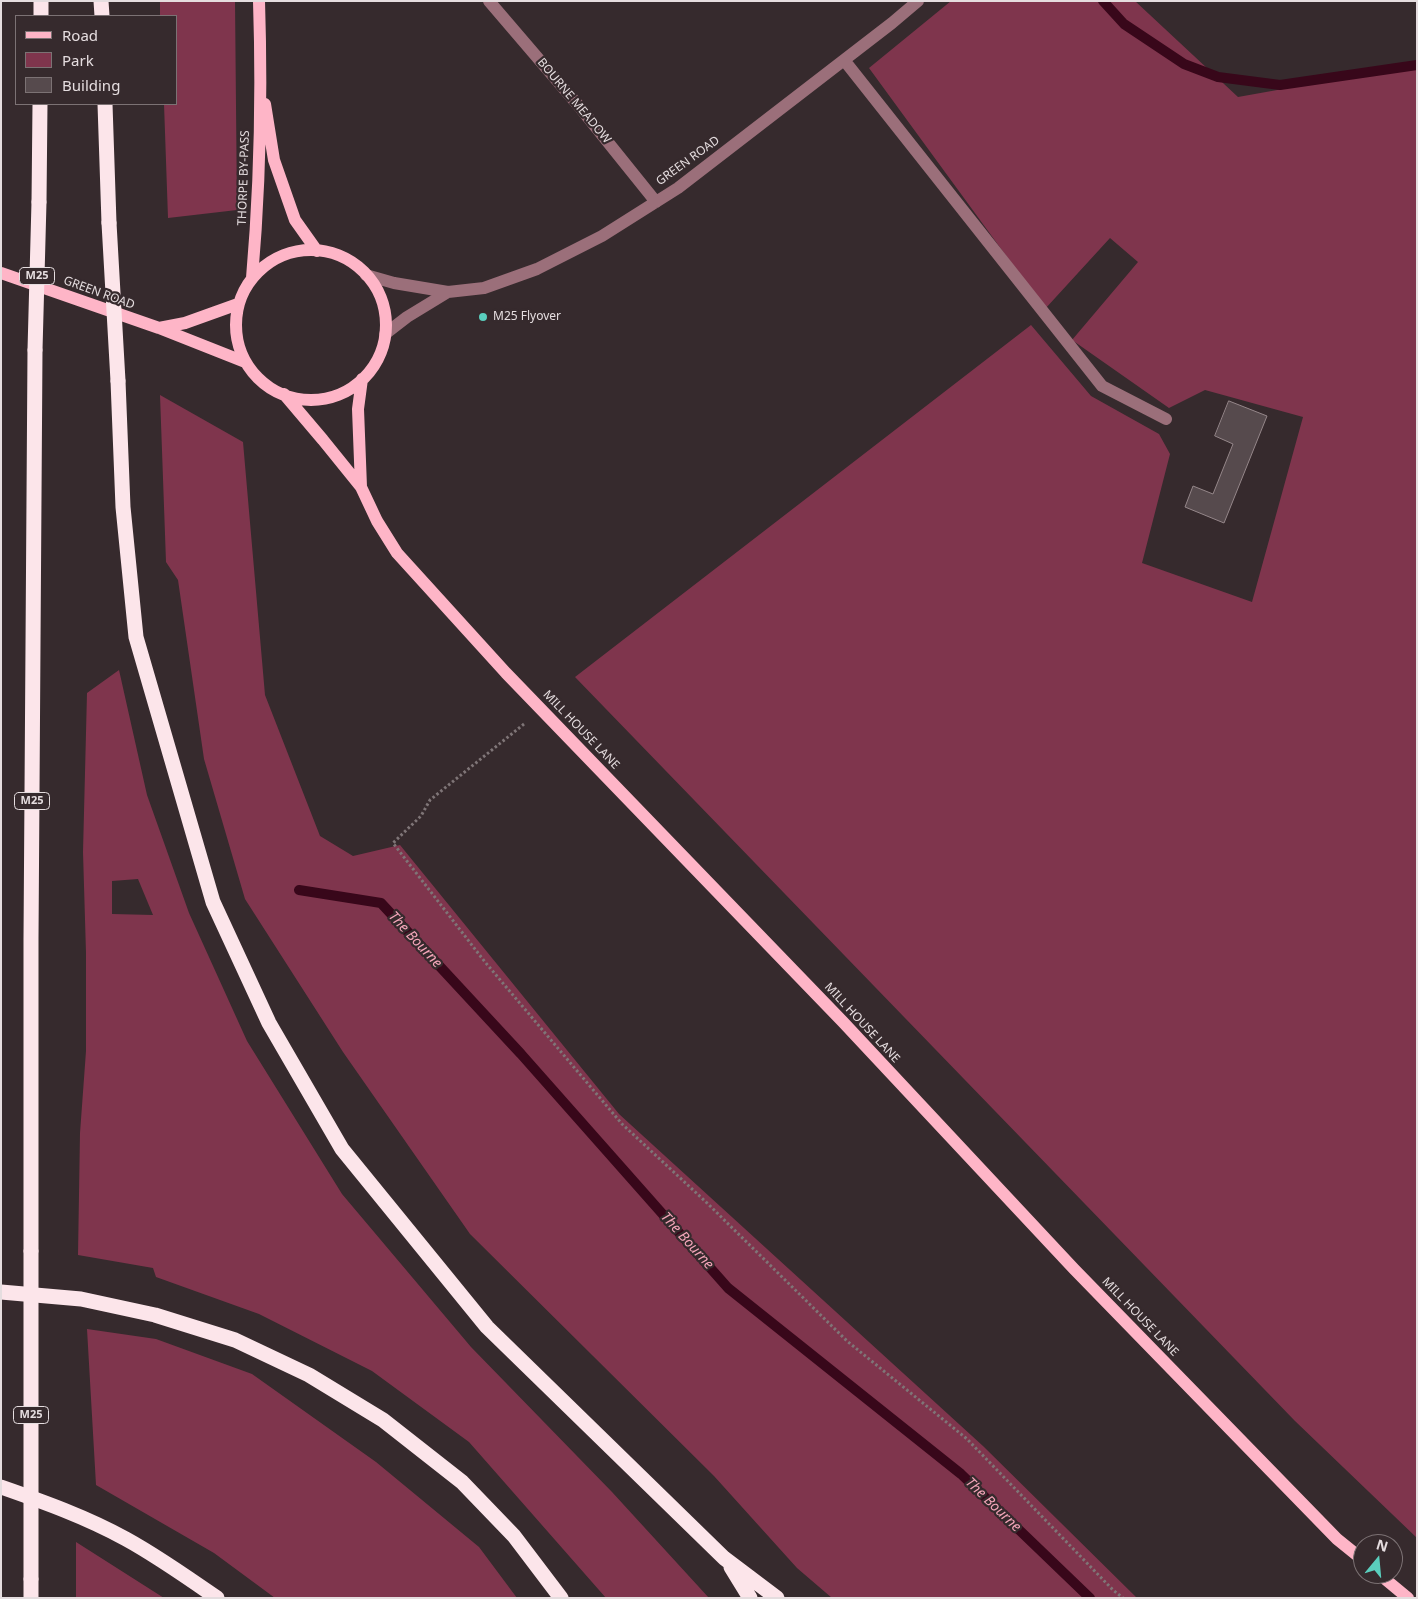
<!DOCTYPE html>
<html>
<head>
<meta charset="utf-8">
<style>
	body { margin:0 }
	#map { position:relative; width:1418px; height:1599px; overflow:hidden; background:#362a2d; font-family:"Noto Sans",sans-serif }
	canvas { display:block }
	.frame { position:absolute; inset:0; border:2px solid #e5dddf; pointer-events:none }
	.legend { position:absolute; left:15px; top:15px; width:162px; height:90px; box-sizing:border-box; background:#362a2d; border:1px solid #7c7274; margin:0; padding:6px 9px; list-style:none; font-size:15px; color:#e5dddf }
	.legend li { display:flex; align-items:center; gap:10px; height:25px }
	.legend b { width:25px; border:1px solid #7c7274 }
	.north { position:absolute; left:1353px; top:1534px; width:50px; height:50px; box-sizing:border-box; background:#362a2d; border:1px solid #7c7274; border-radius:50%; rotate:17deg; font-size:14px; font-weight:700; line-height:20px; text-align:center; color:#e5dddf }
	.north::after { content:''; display:block; margin:auto; width:18px; height:22px; background:#5acebd; clip-path:polygon(50% 0,100% 100%,50% 72%,0 100%) }
</style>
</head>
<body>
<div id="map">
<canvas width="1418" height="1599"></canvas>
<div class="frame"></div>
<ul class="legend">
<li><b style="height:6px;background:#feb5c7"></b>Road</li>
<li><b style="height:14px;background:#7f354d"></b>Park</li>
<li><b style="height:14px;background:#564a4d"></b>Building</li>
</ul>
<div class="north">N</div>
</div>
<script>
const ctx = document.querySelector('canvas').getContext('2d');
ctx.lineJoin = 'round';
function fill(path, color) { ctx.fillStyle = color; ctx.fill(path, 'evenodd'); }
function strokePath(path, color, width, dash) { ctx.strokeStyle = color; ctx.lineWidth = width; ctx.lineCap = dash ? 'butt' : 'round'; ctx.setLineDash(dash || []); ctx.stroke(path); }
function drawText(font, color, halo, rows, align = 'center') {
  ctx.font = font + ' "Noto Sans",sans-serif'; ctx.lineWidth = 4.5; ctx.setLineDash([]); ctx.textBaseline = 'middle'; ctx.strokeStyle = halo; ctx.fillStyle = color; for (const [text, x, y, turn = 0] of rows) {
    ctx.save(); ctx.translate(x, y); ctx.rotate((+turn || 0) * Math.PI / 180); ctx.textAlign = isNaN(turn) ? turn : align; if (halo) ctx.strokeText(text, 0, 0); ctx.fillText(text, 0, 0); ctx.restore();
  }
}
fill(new Path2D(`
	M 160,1 L 235,1 L 237,210 L 168,218 L 164,104 L 176,104 L 176,16 L 160,16 Z
	M 951,1 L 1135,1 L 1238,97 L 1417,65 L 1417,1538 L 1295,1421 L 575,677 L 1031,325 L 1091,396 L 1159,434 L 1170,454 L 1142,563 L 1252,602 L 1303,417 L 1205,390 L 1169,408 L 1072,340 L 1138,262 L 1110,238 L 1045,309 L 869,68 Z
	M 160,395 L 243,442 L 265,695 L 320,836 L 353,856 L 400,845 L 619,1114 L 983,1446 L 1137,1598 L 832,1598 L 797,1568 L 714,1476 L 470,1234 L 343,1052 L 245,899 L 204,759 L 178,580 L 166,562 Z
	M 119,670 L 147,795 L 189,913 L 247,1041 L 342,1194 L 471,1347 L 612,1492 L 709,1598 L 606,1598 L 469,1442 L 372,1371 L 259,1314 L 156,1277 L 153,1268 L 78,1255 L 80,1133 L 86,1051 L 86,953 L 83,852 L 87,693 ZM 138,879 L 153,915 L 112,914 L 112,881 Z
	M 87,1329 L 156,1339 L 252,1374 L 376,1462 L 479,1547 L 517,1598 L 275,1598 L 214,1553 L 96,1485 Z
	M 76,1542 L 164,1598 L 76,1598 Z`), '#7f354d');
strokePath(new Path2D(`
	M 1103,1 L 1124,24 L 1184,64 L 1218,77 L 1280,85 L 1417,65
	M 299,890 L 381,903 L 521,1054 L 728,1288 L 961,1474 L 1090,1598`), '#38071a', 10);
const building = new Path2D(`
	M 1229,401 L 1267,416 L 1224,523 L 1185,507 L 1193,486 L 1213,494 L 1233,444 L 1215,436 Z`);
fill(building, '#564a4d');
strokePath(building, '#95878a', 1);
strokePath(new Path2D(`
	M 524,724 L 430,800 L 421,816 L 393,843 L 485,962 L 622,1124 L 706,1202 L 847,1341 L 967,1439 L 1113,1590 L 1123,1598`), '#7f7577', 3, [2.5, 2.5]);
strokePath(new Path2D(`
	M 489,1 L 578,105 L 656,202
	M 844,60 L 1102,386 L 1166,419
	M 366,275 L 394,283 L 448,292 L 484,288 L 537,269 L 602,236 L 678,188 L 892,23 L 918,1
	M 385,334 L 407,317 L 448,292`), '#9b6f7a', 12);
strokePath(new Path2D(`
	M 265,104 L 274,160 L 295,220 L 317,251
	M236 325a75 75 0 1 1 150 0a75 75 0 1 1-150 0Z
	M 1,273 L 159,328 L 245,362
	M 252,278 C 260,186 262,93 259,1
	M 159,328 L 185,323 L 238,304
	M 284,394 L 323,440 L 361,487 L 377,521 L 397,553 L 506,673 L 843,1022 L 1074,1269 L 1337,1539 L 1363,1560
	M 361,487 L 358,409 L 362,379
	M 1379,1574 L 1408,1598`), '#feb5c7', 12);
strokePath(new Path2D(`
	M 101,1 L 102,16
	M 41,16 L 41,1
	M 105,104 L 109,223
	M 39,202 L 40,104
	M 118,381 L 123,507 L 136,637 L 213,902 L 269,1023 L 342,1149 L 487,1327 L 724,1558 L 777,1598
	M 31,1251 L 31,938 L 35,350
	M 1,1292 L 81,1299 L 155,1315 L 235,1340 L 309,1375 L 383,1420 L 462,1482 L 514,1536 L 561,1598
	M 1,1487 C 44,1502 86,1517 126,1539 C 157,1556 187,1577 217,1598
	M 731,1567 L 750,1598
	M 31,1579 L 31,1598`), '#fce5ea', 15);
strokePath(new Path2D(`
	M 109,223 L 118,381
	M 35,350 L 39,202
	M 31,1579 L 31,1251`), '#fce5ea', 15);
for (const [x, y, r, color] of [
	[483,317,5,"#5acebd"]
]) { const dot = new Path2D(); dot.arc(x, y, r, 0, 2 * Math.PI); ctx.fillStyle = color; ctx.fill(dot); strokePath(dot, '#362a2d', 2); }
for (const [x, y, w] of [
	[37,276,35],
	[32,801,35],
	[31,1415,35]
]) { const box = new Path2D(); box.roundRect(x - w / 2, y - 8.5, w, 17, 4); ctx.fillStyle = '#362a2d'; ctx.fill(box); strokePath(box, '#e5dddf', 1); }
drawText('bold 11px', '#e5dddf', null, [
	["M25",37,276],
	["M25",32,801],
	["M25",31,1415]
]);
drawText('12px', '#e5dddf', '#362a2d', [
	["BOURNE MEADOW",574,101,50],
	["GREEN ROAD",688,161,-36],
	["THORPE BY-PASS",244,178,-88],
	["GREEN ROAD",99,293,20],
	["MILL HOUSE LANE",581,730,46],
	["MILL HOUSE LANE",862,1023,47],
	["MILL HOUSE LANE",1140,1317,46]
]);
drawText('12px', '#e5dddf', '#362a2d', [
	["M25 Flyover",493,317]
], 'left');
drawText('italic 14px', '#f5a6ba', '#362a2d', [
	["The Bourne",415,940,47],
	["The Bourne",687,1241,48],
	["The Bourne",993,1505,44]
]);
</script>
</body>
</html>
